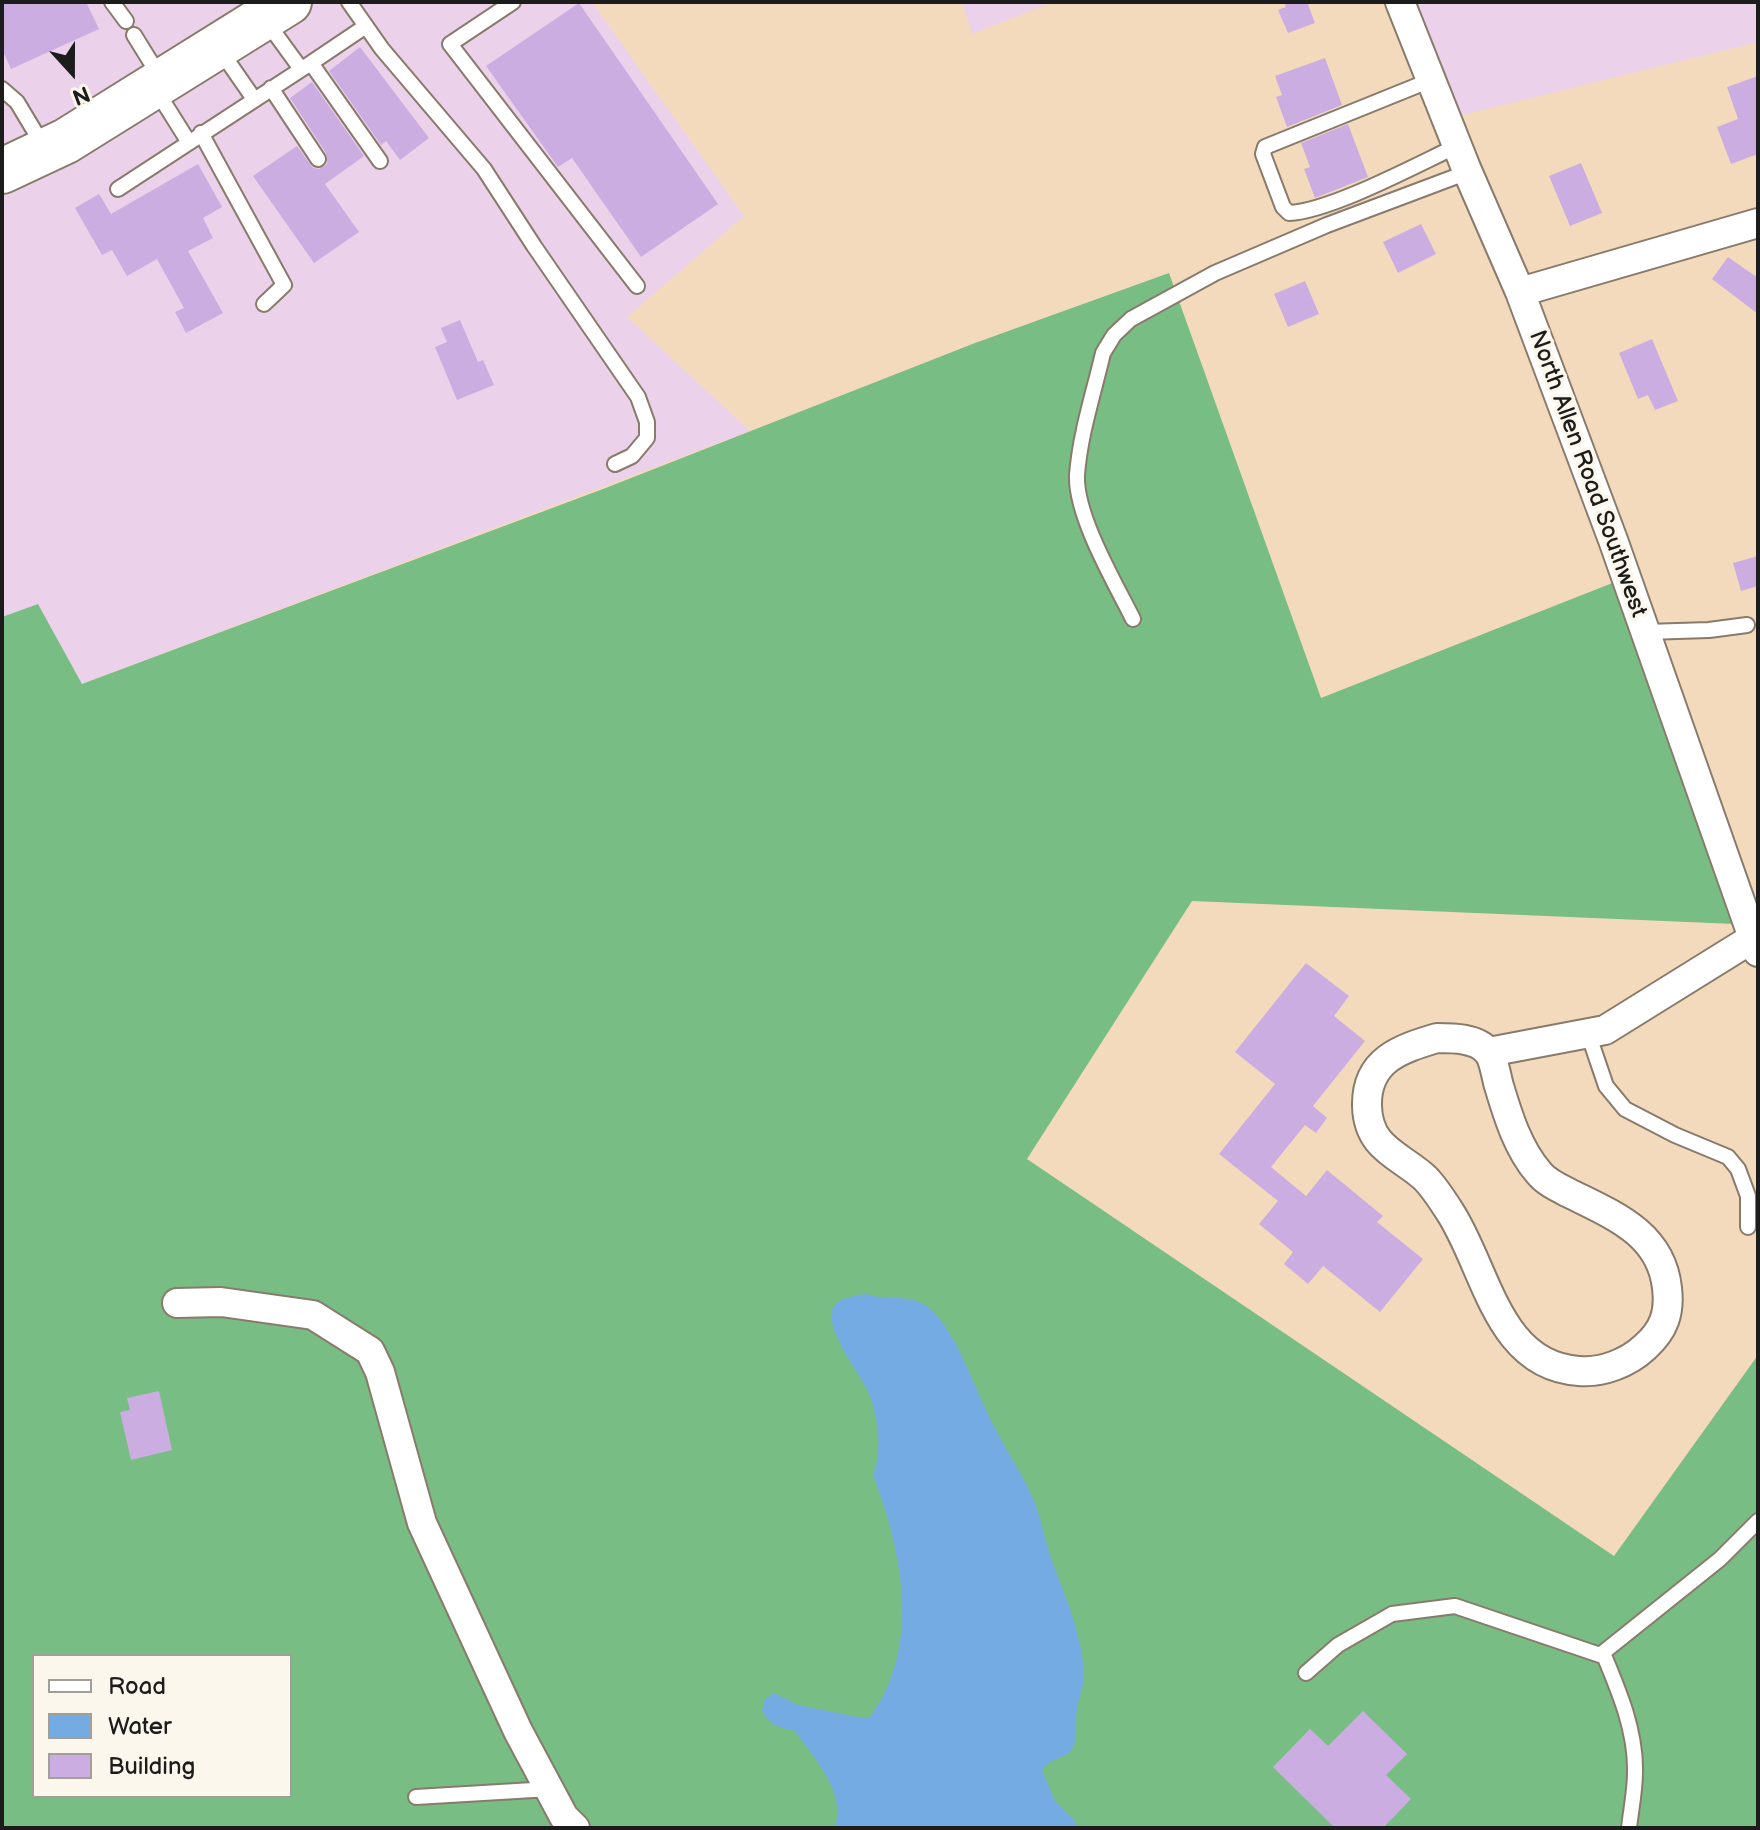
<!DOCTYPE html>
<html>
<head>
<meta charset="utf-8">
<style>
	body { margin:0 }
	#map { position:relative; width:1760px; height:1830px; overflow:hidden; background:#f4dabd; font-family:"Balsamiq Sans",sans-serif }
	canvas { display:block }
	.frame { position:absolute; inset:0; border:4px solid #1c1c1c; pointer-events:none }
	.legend { position:absolute; left:32px; top:1654px; width:260px; height:144px; box-sizing:border-box; background:#fbf7ec; border:2px solid #a29f99; margin:0; padding:10px 14px; list-style:none; font-size:24px; color:#1c1c1c }
	.legend li { display:flex; align-items:center; gap:16px; height:40px }
	.legend b { width:40px; border:2px solid #a29f99 }
	.north { position:absolute; left:32px; top:32px; width:80px; height:80px; -webkit-text-stroke:6px #fbf7ec; paint-order:stroke; rotate:159deg; font-size:22px; font-weight:700; line-height:32px; text-align:center; color:#1c1c1c }
	.north::after { content:''; display:block; margin:auto; width:28px; height:36px; background:#1c1c1c; clip-path:polygon(50% 0,100% 100%,50% 72%,0 100%) }
</style>
</head>
<body>
<div id="map">
<canvas width="1760" height="1830"></canvas>
<div class="frame"></div>
<ul class="legend">
<li><b style="height:10px;background:#fff"></b>Road</li>
<li><b style="height:22px;background:#74abe3"></b>Water</li>
<li><b style="height:22px;background:#ccade2"></b>Building</li>
</ul>
<div class="north">N</div>
</div>
<script>
const ctx = document.querySelector('canvas').getContext('2d');
ctx.lineJoin = 'round';
function fill(path, color) { ctx.fillStyle = color; ctx.fill(path, 'evenodd'); }
function strokePath(path, color, width, dash) { ctx.strokeStyle = color; ctx.lineWidth = width; ctx.lineCap = dash ? 'butt' : 'round'; ctx.setLineDash(dash || []); ctx.stroke(path); }
function drawText(font, color, halo, rows, align = 'center') {
  ctx.font = font + ' "Balsamiq Sans",sans-serif'; ctx.lineWidth = 7; ctx.setLineDash([]); ctx.textBaseline = 'middle'; ctx.strokeStyle = halo; ctx.fillStyle = color; for (const [text, x, y, turn = 0] of rows) {
    ctx.save(); ctx.translate(x, y); ctx.rotate((+turn || 0) * Math.PI / 180); ctx.textAlign = isNaN(turn) ? turn : align; if (halo) ctx.strokeText(text, 0, 0); ctx.fillText(text, 0, 0); ctx.restore();
  }
}
fill(new Path2D(`
	M 2,2 L 592,2 L 744,216 L 627,317 L 750,431 L 82,684 L 38,604 L 2,617 Z
	M 962,2 L 1053,2 L 972,34 Z
	M 1405,2 L 1758,2 L 1758,42 L 1458,116 Z`), '#ecd1ea');
fill(new Path2D(`
	M 1169,273 L 1321,698 L 1625,578 L 1758,925 L 1192,901 L 1027,1159 L 1614,1556 L 1758,1355 L 1758,1828 L 2,1828 L 2,617 L 38,604 L 82,684 L 603,489 L 975,343 ZM 34,1656 L 290,1656 L 290,1796 L 34,1796 Z`), '#78be84');
fill(new Path2D(`
	M 866,1294 C 887,1302 914,1291 934,1312 C 957,1337 973,1383 988,1414 C 1000,1441 1018,1466 1031,1494 C 1042,1518 1045,1544 1055,1569 C 1068,1603 1082,1637 1084,1673 C 1085,1685 1078,1697 1077,1709 C 1075,1721 1078,1734 1074,1745 C 1069,1760 1049,1757 1042,1770 L 1055,1801 L 1075,1821 L 1078,1828 L 835,1828 C 846,1790 815,1760 795,1731 C 780,1728 769,1725 762,1711 L 765,1699 L 774,1693 L 798,1705 L 858,1717 L 870,1717 C 922,1647 902,1550 873,1475 C 883,1450 878,1416 868,1391 C 860,1374 823,1327 833,1308 C 839,1297 855,1296 866,1294 Z`), '#74abe3');
fill(new Path2D(`
	M 2,2 L 86,2 L 99,29 L 11,69 L 2,49 Z
	M 1284,2 L 1307,2 L 1315,23 L 1288,33 L 1278,10 L 1286,7 Z
	M 579,3 L 718,204 L 641,257 L 572,158 L 558,167 L 486,66 Z
	M 360,47 L 429,138 L 400,160 L 386,141 L 381,145 L 329,71 Z
	M 1325,58 L 1342,105 L 1287,127 L 1276,97 L 1282,95 L 1275,76 Z
	M 1758,76 L 1758,154 L 1731,164 L 1717,127 L 1738,119 L 1727,87 Z
	M 312,82 L 364,156 L 325,184 L 359,232 L 314,263 L 253,176 L 297,146 L 313,168 L 319,169 L 327,164 L 326,153 L 290,98 Z
	M 1348,124 L 1368,177 L 1315,198 L 1304,169 L 1310,167 L 1301,143 Z
	M 1581,163 L 1602,213 L 1570,226 L 1549,176 Z
	M 198,164 L 222,207 L 203,218 L 213,238 L 188,251 L 223,313 L 186,333 L 175,312 L 184,308 L 157,259 L 127,276 L 112,250 L 102,255 L 75,208 L 99,194 L 111,214 Z
	M 1421,224 L 1436,254 L 1398,273 L 1383,242 Z
	M 1728,257 L 1758,278 L 1758,314 L 1712,279 Z
	M 1305,281 L 1319,314 L 1288,327 L 1274,294 Z
	M 460,320 L 478,362 L 483,360 L 494,385 L 457,400 L 435,347 L 447,342 L 441,328 Z
	M 1652,339 L 1678,401 L 1655,410 L 1648,395 L 1638,399 L 1619,353 Z
	M 1758,556 L 1758,586 L 1741,591 L 1733,563 Z
	M 1306,963 L 1349,996 L 1334,1016 L 1365,1041 L 1313,1106 L 1327,1118 L 1316,1133 L 1305,1125 L 1271,1167 L 1306,1196 L 1327,1170 L 1383,1216 L 1377,1222 L 1423,1259 L 1380,1312 L 1323,1266 L 1308,1284 L 1284,1264 L 1293,1252 L 1259,1224 L 1278,1201 L 1219,1154 L 1275,1084 L 1235,1052 Z
	M 159,1391 L 172,1450 L 131,1460 L 120,1412 L 130,1410 L 127,1398 Z
	M 1363,1711 L 1407,1754 L 1386,1775 L 1411,1799 L 1383,1828 L 1335,1828 L 1273,1767 L 1310,1729 L 1328,1746 Z`), '#ccade2');
const service = new Path2D(`
	M 112,2 L 126,21
	M 349,2 L 382,49 L 484,169 L 534,246 L 638,397 L 647,422 L 647,438 L 632,456 L 615,464
	M 513,2 L 450,44 L 637,286
	M 266,21 L 301,69
	M 134,35 L 160,77
	M 220,50 L 254,99
	M 311,63 L 366,26
	M 1431,80 L 1265,147 L 1263,154 L 1283,207 L 1289,213 C 1331,211 1416,165 1457,146
	M 271,88 L 318,159
	M 2,89 L 17,102 L 44,147
	M 156,90 L 188,141
	M 201,133 L 284,285 L 264,304
	M 118,189 L 311,63 L 380,161
	M 1133,619 C 1115,583 1075,515 1077,475 C 1080,434 1094,392 1103,353 L 1114,335 L 1131,319 L 1215,273 L 1327,225 L 1468,172
	M 1646,632 L 1709,630 L 1747,625
	M 1588,1033 L 1606,1086 L 1625,1109 L 1675,1135 L 1728,1157 L 1738,1169 L 1748,1196 L 1748,1227
	M 1603,1653 C 1619,1691 1636,1731 1635,1772 C 1635,1791 1631,1810 1629,1828
	M 1306,1673 L 1338,1645 L 1392,1614 L 1455,1606 L 1600,1655 L 1720,1559 L 1758,1521
	M 416,1797 L 550,1789`);
const minor = new Path2D(`
	M 1400,2 L 1466,168 L 1520,292 L 1613,540 L 1758,952
	M 1520,292 L 1758,223
	M 1437,1038 C 1453,1038 1477,1038 1488,1052 C 1494,1059 1496,1076 1499,1086 C 1508,1116 1518,1149 1539,1173 C 1546,1182 1559,1188 1569,1193 C 1613,1215 1661,1233 1667,1288 C 1670,1313 1664,1330 1645,1347 C 1628,1363 1602,1373 1579,1371 C 1497,1366 1487,1269 1450,1212 C 1443,1201 1434,1187 1425,1178 C 1400,1155 1368,1149 1367,1106 C 1366,1060 1400,1049 1437,1038 Z
	M 1489,1052 L 1605,1030 L 1758,935
	M 177,1303 L 221,1302 L 313,1315 L 370,1351 L 380,1372 L 422,1523 L 518,1731 L 564,1817 L 575,1828`);
const primary = new Path2D(`
	M 2,171 L 66,141 L 289,2`);
strokePath(service, '#887b6c', 18);
strokePath(minor, '#887b6c', 32);
strokePath(primary, '#887b6c', 48);
strokePath(service, '#fff', 14);
strokePath(minor, '#fff', 28);
strokePath(primary, '#fff', 44);
drawText('24px', '#1c1c1c', '#fbf7ec', [
	["North Allen Road Southwest",1587,474,70]
]);
</script>
</body>
</html>
